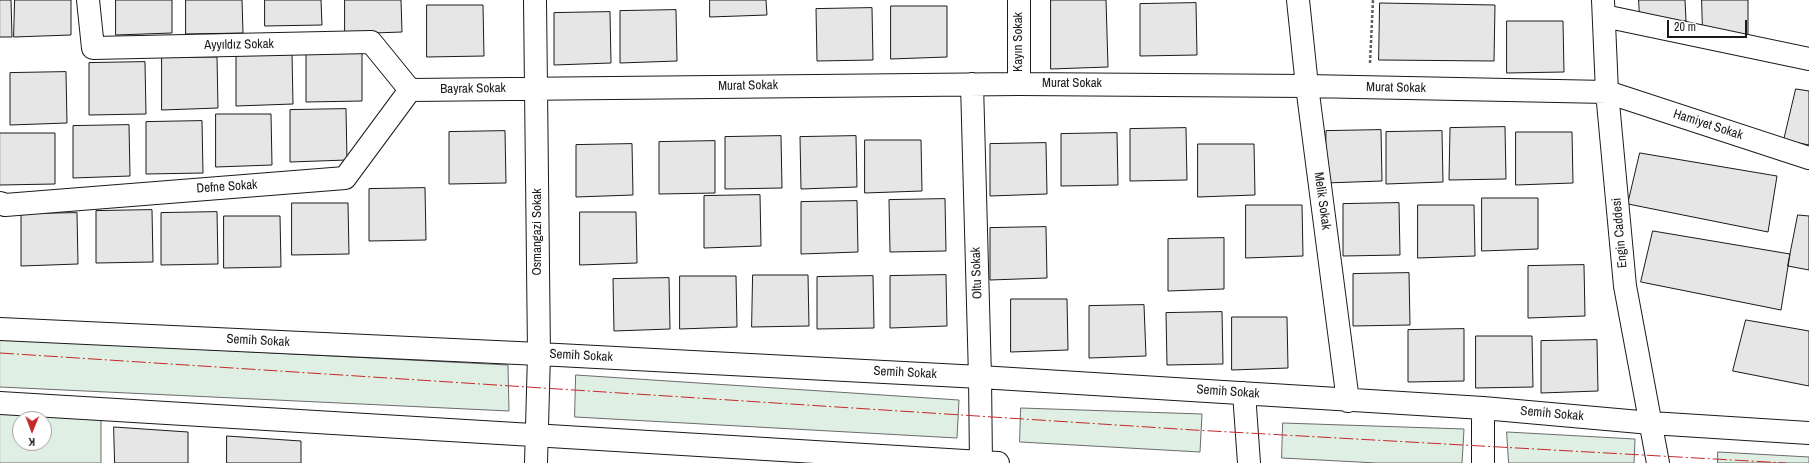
<!DOCTYPE html>
<html>
<head>
<meta charset="utf-8">
<style>
	body { margin:0 }
	#map { position:relative; width:1809px; height:463px; overflow:hidden; background:#fff; font-family:"Archivo Narrow",sans-serif }
	canvas { display:block }
	.north { position:absolute; left:12px; top:411px; width:40px; height:40px; box-sizing:border-box; background:#fff; border:1px solid #a3a3a3; border-radius:50%; rotate:181deg; font-size:11px; font-weight:700; line-height:16px; text-align:center; color:#1a1a1a }
	.north::after { content:''; display:block; margin:auto; width:14px; height:18px; background:#c62828; clip-path:polygon(50% 0,100% 100%,50% 72%,0 100%) }
	.scale { position:absolute; left:1667px; top:20px; width:80px; height:18px; box-sizing:border-box; border:2px solid #1a1a1a; border-top:0; padding-left:5px; font-size:12px; line-height:14px; white-space:nowrap; color:#1a1a1a; -webkit-text-stroke:3px #fff; paint-order:stroke }
</style>
</head>
<body>
<div id="map">
<canvas width="1809" height="463"></canvas>
<div class="north">K</div>
<div class="scale">20 m</div>
</div>
<script>
const ctx = document.querySelector('canvas').getContext('2d');
ctx.lineJoin = 'round';
function fill(path, color) { ctx.fillStyle = color; ctx.fill(path, 'evenodd'); }
function strokePath(path, color, width, dash) { ctx.strokeStyle = color; ctx.lineWidth = width; ctx.lineCap = dash ? 'butt' : 'round'; ctx.setLineDash(dash || []); ctx.stroke(path); }
function drawText(font, color, halo, rows, align = 'center') {
  ctx.font = font + ' "Archivo Narrow",sans-serif'; ctx.lineWidth = 3; ctx.setLineDash([]); ctx.textBaseline = 'middle'; ctx.strokeStyle = halo; ctx.fillStyle = color; for (const [text, x, y, turn = 0] of rows) {
    ctx.save(); ctx.translate(x, y); ctx.rotate((+turn || 0) * Math.PI / 180); ctx.textAlign = isNaN(turn) ? turn : align; if (halo) ctx.strokeText(text, 0, 0); ctx.fillText(text, 0, 0); ctx.restore();
  }
}
const green = new Path2D(`
	M 0,339 L 508,365 L 509,411 L 0,387 Z
	M 576,375 L 959,400 L 957,438 L 575,417 Z
	M 0,403 L 101,409 L 101,463 L 0,463 ZM 20,419 L 44,419 L 44,443 L 20,443 Z
	M 1021,408 L 1202,414 L 1200,452 L 1020,442 Z
	M 1283,423 L 1464,429 L 1462,463 L 1377,463 L 1282,458 Z
	M 1507,432 L 1635,439 L 1634,463 L 1509,463 Z
	M 1718,452 L 1809,457 L 1809,463 L 1718,463 Z`);
fill(green, '#e0efe3');
strokePath(green, '#6a6a6a', 1);
const building = new Path2D(`
	M 0,0 L 11,0 L 12,37 L 0,37 Z
	M 15,0 L 71,0 L 71,35 L 14,37 Z
	M 116,0 L 172,0 L 172,33 L 116,35 Z
	M 186,0 L 242,0 L 243,33 L 186,34 Z
	M 265,0 L 321,0 L 322,25 L 265,26 Z
	M 345,0 L 401,0 L 402,32 L 345,34 Z
	M 710,0 L 766,0 L 767,15 L 710,17 Z
	M 1051,0 L 1106,0 L 1108,67 L 1051,69 Z
	M 1639,0 L 1685,0 L 1686,21 L 1640,20 Z
	M 1702,0 L 1748,0 L 1748,35 L 1703,34 Z
	M 1196,3 L 1197,55 L 1140,56 L 1140,4 Z
	M 1380,3 L 1495,5 L 1494,61 L 1379,60 Z
	M 427,5 L 483,5 L 484,56 L 427,57 Z
	M 891,6 L 947,6 L 947,57 L 891,59 Z
	M 872,8 L 873,60 L 817,61 L 816,9 Z
	M 676,10 L 677,61 L 620,63 L 620,11 Z
	M 610,12 L 611,63 L 554,65 L 554,13 Z
	M 1507,21 L 1563,21 L 1564,72 L 1507,73 Z
	M 362,49 L 362,101 L 306,102 L 306,50 Z
	M 292,53 L 293,104 L 236,106 L 236,54 Z
	M 162,57 L 217,57 L 218,108 L 162,110 Z
	M 145,62 L 146,114 L 89,115 L 89,63 Z
	M 66,72 L 67,123 L 10,125 L 10,73 Z
	M 1796,89 L 1809,91 L 1809,145 L 1784,140 Z
	M 346,109 L 347,160 L 290,162 L 290,110 Z
	M 216,114 L 271,114 L 272,165 L 216,167 Z
	M 202,121 L 203,173 L 146,174 L 146,122 Z
	M 129,125 L 130,176 L 73,178 L 73,126 Z
	M 1505,127 L 1506,179 L 1449,180 L 1450,128 Z
	M 1186,128 L 1187,180 L 1130,181 L 1130,129 Z
	M 1381,130 L 1382,181 L 1325,183 L 1326,131 Z
	M 505,131 L 506,183 L 449,184 L 449,132 Z
	M 1442,131 L 1443,182 L 1386,184 L 1386,132 Z
	M 1516,132 L 1572,132 L 1573,183 L 1516,185 Z
	M 0,133 L 55,133 L 55,184 L 0,185 Z
	M 1117,133 L 1118,185 L 1061,186 L 1061,134 Z
	M 781,136 L 782,188 L 725,189 L 725,137 Z
	M 856,136 L 857,187 L 801,189 L 800,137 Z
	M 865,140 L 921,140 L 922,191 L 865,193 Z
	M 715,141 L 715,193 L 659,194 L 659,142 Z
	M 1046,143 L 1047,194 L 990,196 L 990,144 Z
	M 632,144 L 633,195 L 576,197 L 576,145 Z
	M 1198,144 L 1254,144 L 1255,195 L 1198,197 Z
	M 1640,153 L 1777,176 L 1768,232 L 1628,204 Z
	M 425,188 L 426,240 L 369,241 L 369,189 Z
	M 760,195 L 761,246 L 704,248 L 704,196 Z
	M 1482,198 L 1538,198 L 1538,249 L 1482,251 Z
	M 945,199 L 946,251 L 890,252 L 889,200 Z
	M 857,201 L 858,252 L 801,254 L 801,202 Z
	M 292,203 L 348,203 L 349,254 L 292,255 Z
	M 1399,203 L 1400,255 L 1343,256 L 1343,204 Z
	M 1246,205 L 1302,205 L 1303,256 L 1246,258 Z
	M 1418,205 L 1474,205 L 1475,256 L 1418,258 Z
	M 152,210 L 153,262 L 96,263 L 96,211 Z
	M 217,212 L 218,264 L 161,265 L 161,213 Z
	M 580,212 L 636,212 L 637,263 L 580,265 Z
	M 77,213 L 78,264 L 21,266 L 21,214 Z
	M 1798,215 L 1809,216 L 1809,270 L 1788,266 Z
	M 224,216 L 280,216 L 281,267 L 224,268 Z
	M 1046,227 L 1047,278 L 990,280 L 990,228 Z
	M 1653,231 L 1790,254 L 1781,310 L 1641,282 Z
	M 1224,238 L 1224,289 L 1168,291 L 1168,239 Z
	M 1584,265 L 1585,316 L 1528,318 L 1528,266 Z
	M 1409,273 L 1410,325 L 1353,326 L 1353,274 Z
	M 753,275 L 808,275 L 809,326 L 752,327 Z
	M 946,275 L 947,326 L 890,328 L 890,276 Z
	M 680,276 L 736,276 L 737,327 L 680,329 Z
	M 873,276 L 874,328 L 817,329 L 817,277 Z
	M 669,278 L 670,329 L 614,331 L 613,279 Z
	M 1011,299 L 1067,299 L 1068,350 L 1011,352 Z
	M 1144,305 L 1146,356 L 1089,358 L 1089,306 Z
	M 1222,312 L 1223,364 L 1167,365 L 1166,313 Z
	M 1232,317 L 1287,317 L 1288,368 L 1232,370 Z
	M 1746,320 L 1809,331 L 1809,386 L 1733,371 Z
	M 1464,329 L 1464,381 L 1408,382 L 1408,330 Z
	M 1476,336 L 1532,336 L 1533,387 L 1476,388 Z
	M 1597,340 L 1598,391 L 1541,393 L 1541,341 Z
	M 114,427 L 188,432 L 188,463 L 115,463 Z
	M 227,436 L 301,441 L 301,463 L 227,463 Z`);
fill(building, '#e6e6e6');
strokePath(building, '#1a1a1a', 1);
const minor = new Path2D(`
	M 88,0 L 93,48 L 371,42 L 410,90
	M 535,0 L 539,354 L 536,463
	M 1019,0 L 1019,84
	M 1298,0 L 1307,86 L 1348,401
	M 1603,0 L 1607,92 L 1625,286 L 1658,463
	M 1604,16 L 1809,59
	M 972,84 L 980,377 L 981,463
	M 410,90 L 1019,84 L 1307,86 L 1607,92 L 1809,158
	M 0,203 L 5,205 L 345,178 L 410,90
	M 0,329 L 539,354 L 980,377 L 1483,408 L 1651,423 L 1809,433
	M 1244,393 L 1249,463
	M 0,403 L 998,463
	M 1483,408 L 1483,463`);
strokePath(minor, '#1a1a1a', 24);
strokePath(new Path2D(`
	M 1370,63 L 1373,0`), '#5f5f5f', 2.5, [3, 2]);
strokePath(minor, '#fff', 22);
strokePath(new Path2D(`
	M 0,353 L 1194,430 L 1786,463`), '#c62828', 1, [14, 3, 2, 3]);
drawText('13px', '#1a1a1a', '#fff', [
	["Kayın Sokak",1019,42,-90],
	["Ayyıldız Sokak",239,45,-1],
	["Murat Sokak",1072,84],
	["Murat Sokak",748,86,-1],
	["Murat Sokak",1396,88,1],
	["Bayrak Sokak",473,89,-1],
	["Hamiyet Sokak",1708,125,18],
	["Defne Sokak",227,187,-4],
	["Melik Sokak",1322,201,82],
	["Osmangazi Sokak",538,232,-90],
	["Engin Caddesi",1620,233,-95],
	["Oltu Sokak",977,273,-92],
	["Semih Sokak",258,341,3],
	["Semih Sokak",581,356,3],
	["Semih Sokak",905,373,3],
	["Semih Sokak",1228,392,4],
	["Semih Sokak",1552,414,5]
]);
</script>
</body>
</html>
